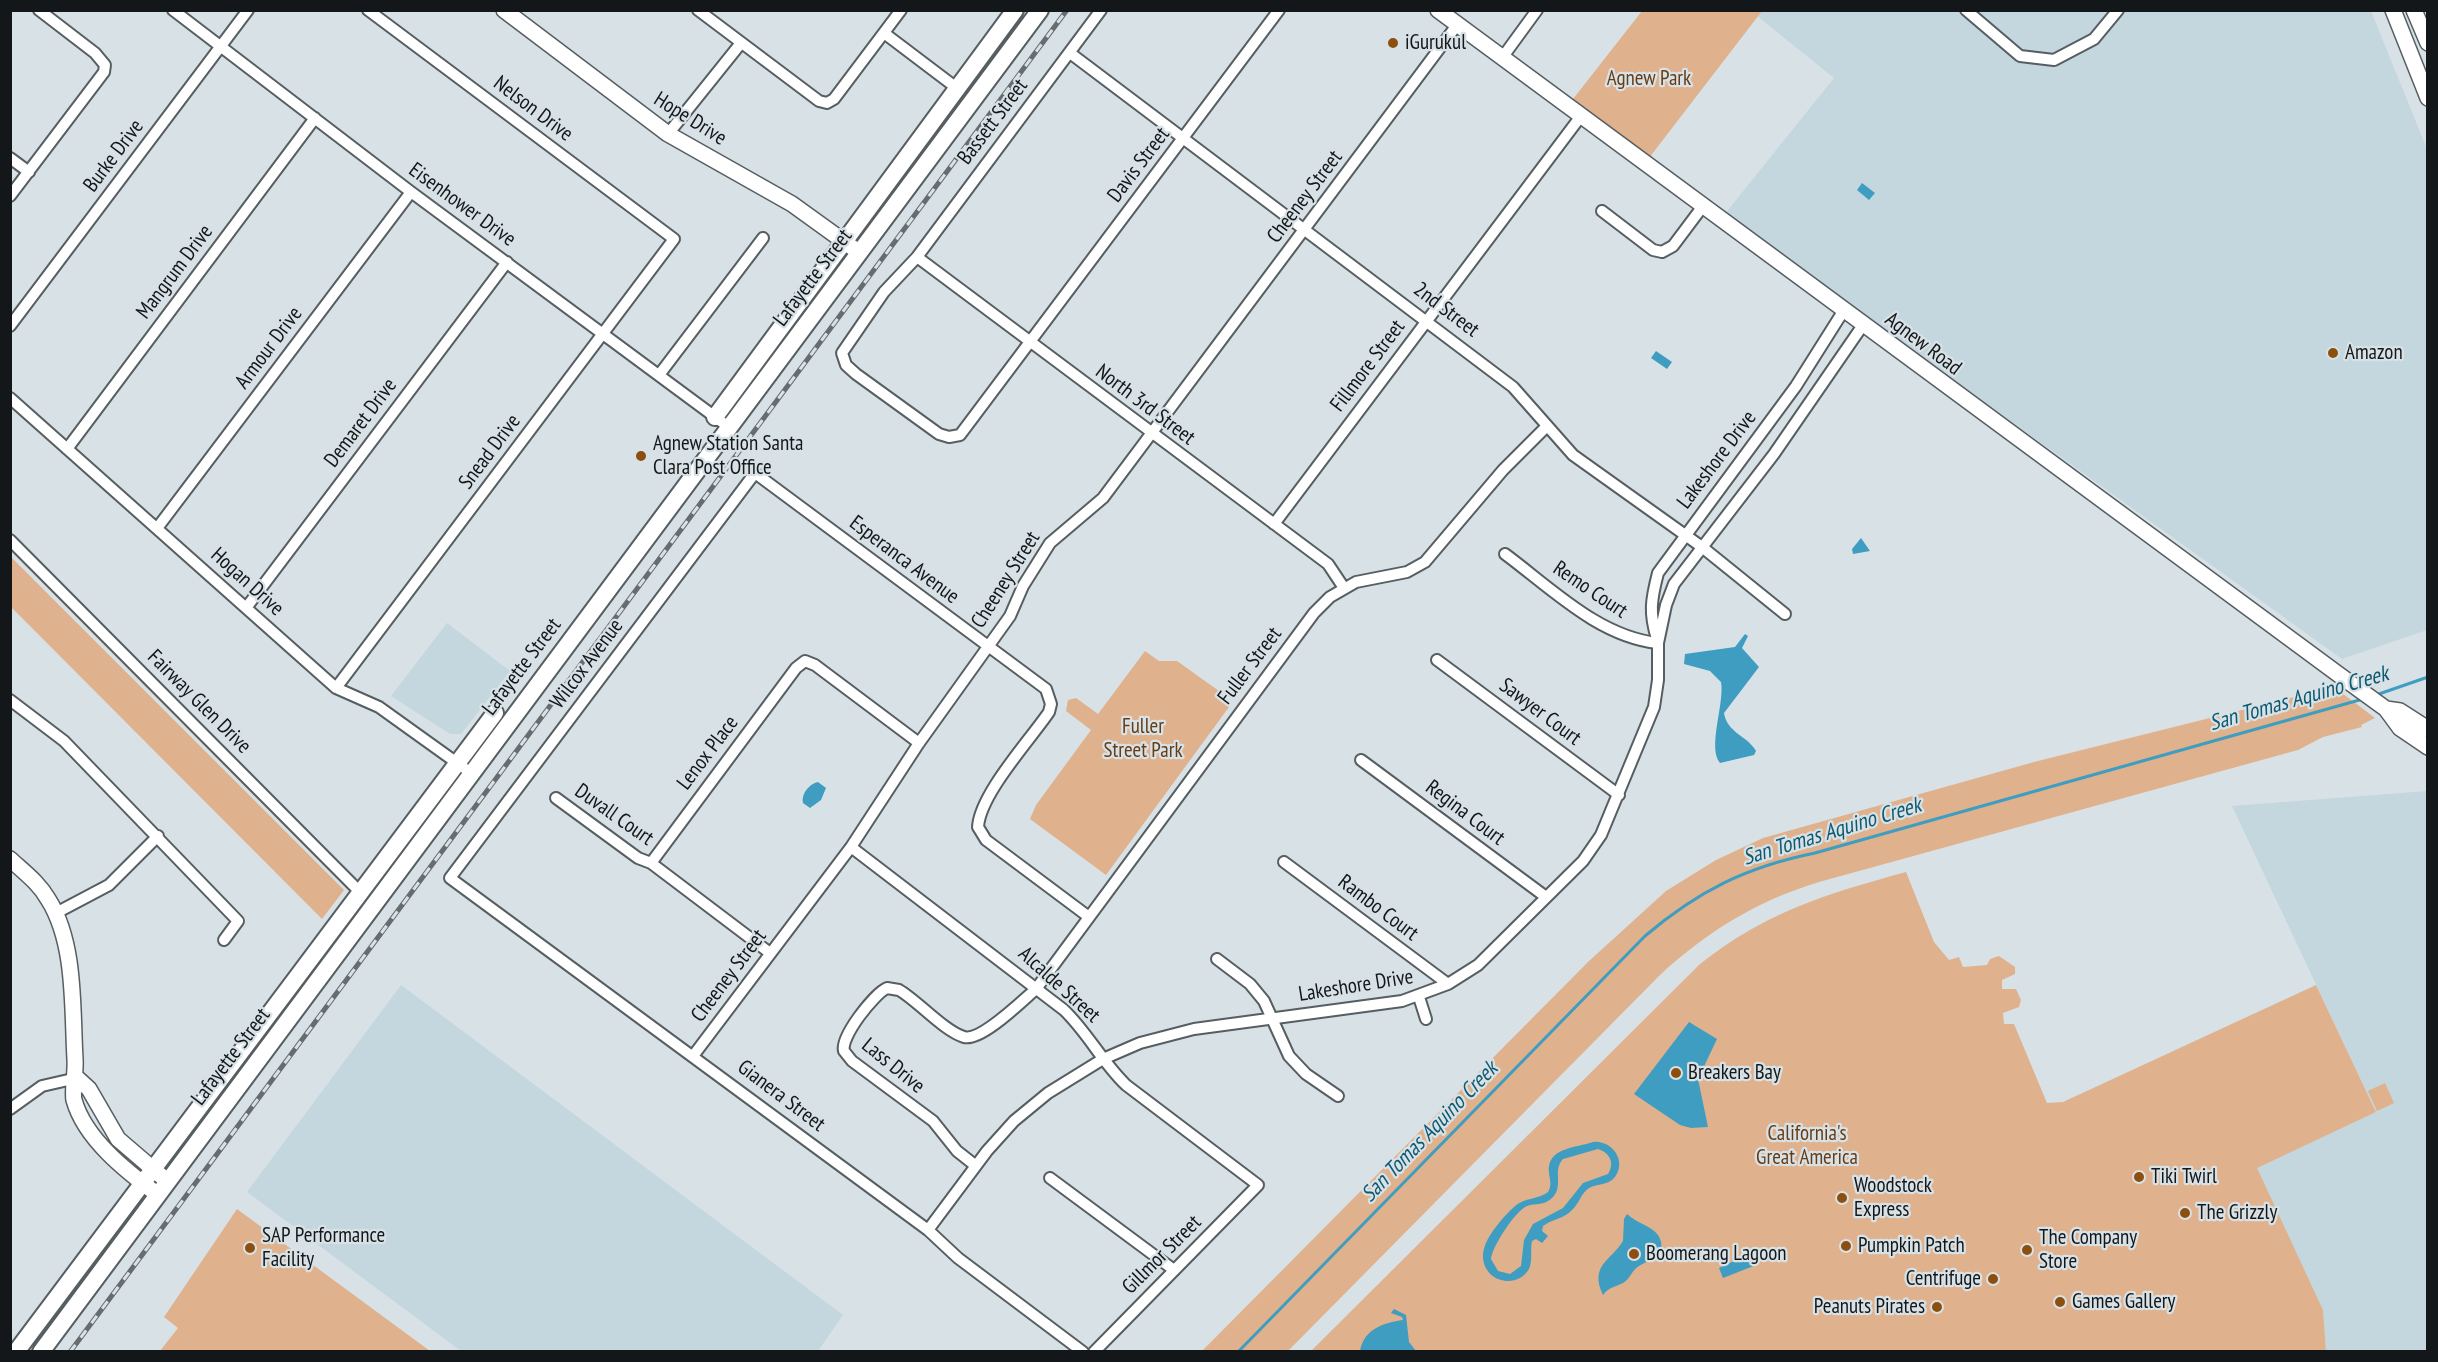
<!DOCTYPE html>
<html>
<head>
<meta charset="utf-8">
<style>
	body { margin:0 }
	#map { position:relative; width:2438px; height:1362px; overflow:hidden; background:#d8e2e6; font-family:"PT Sans Narrow",sans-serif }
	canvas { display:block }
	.frame { position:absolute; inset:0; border:12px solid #141719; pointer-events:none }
</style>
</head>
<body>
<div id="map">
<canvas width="2438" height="1362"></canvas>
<div class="frame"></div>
</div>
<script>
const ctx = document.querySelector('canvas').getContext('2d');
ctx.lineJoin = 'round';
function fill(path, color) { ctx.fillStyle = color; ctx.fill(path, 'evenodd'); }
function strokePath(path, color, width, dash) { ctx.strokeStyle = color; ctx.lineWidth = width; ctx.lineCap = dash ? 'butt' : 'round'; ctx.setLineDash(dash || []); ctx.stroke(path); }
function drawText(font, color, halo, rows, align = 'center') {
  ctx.font = font + ' "PT Sans Narrow",sans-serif'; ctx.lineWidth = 4.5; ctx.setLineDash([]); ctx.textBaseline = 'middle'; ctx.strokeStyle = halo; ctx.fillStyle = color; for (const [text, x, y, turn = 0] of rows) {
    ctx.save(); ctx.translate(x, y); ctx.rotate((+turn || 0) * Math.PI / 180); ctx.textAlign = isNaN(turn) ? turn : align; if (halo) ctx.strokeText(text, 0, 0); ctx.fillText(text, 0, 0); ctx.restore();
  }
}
fill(new Path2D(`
	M 1762,11 L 2371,11 L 2427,149 L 2427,630 L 2342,659 L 1724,215 L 1834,78 L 1757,16 Z
	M 447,623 L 510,671 L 461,734 L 450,734 L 391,696 Z
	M 2427,791 L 2427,1351 L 2326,1351 L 2323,1310 L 2256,1168 L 2376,1112 L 2232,806 Z
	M 401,985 L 843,1315 L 818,1351 L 461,1351 L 247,1192 Z`), '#c4d6de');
fill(new Path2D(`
	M 1642,11 L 1762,11 L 1649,158 L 1573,99 Z
	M 11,557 L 344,890 L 322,919 L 11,607 Z
	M 1145,651 L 1159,661 L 1177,661 L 1226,696 L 1229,707 L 1106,875 L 1030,819 L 1036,805 L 1091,730 L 1066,711 L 1068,700 L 1076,698 L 1098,714 Z
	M 2334,687 L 2375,718 L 2361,725 L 2362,727 L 2323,737 L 2298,750 L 1819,882 C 1757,901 1708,931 1661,974 L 1288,1351 L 1202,1351 L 1588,962 L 1666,891 L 1716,860 L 1763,838 L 2034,762 Z
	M 1906,872 L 1934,942 L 1949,960 L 1959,957 L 1963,967 L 1987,965 L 1990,959 L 1999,956 L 2015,967 L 2015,974 L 2002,980 L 2002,989 L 2016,989 L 2021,1000 L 2019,1007 L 2003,1013 L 2004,1024 L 2014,1024 L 2047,1103 L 2063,1102 L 2316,985 L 2376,1112 L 2257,1168 L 2323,1310 L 2326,1351 L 1310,1352 L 1700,964 C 1766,912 1826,894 1906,872 Z
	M 2385,1083 L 2394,1103 L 2377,1111 L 2368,1091 Z
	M 237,1209 L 430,1351 L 160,1351 L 178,1328 L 164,1317 Z`), '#dfb18d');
fill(new Path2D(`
	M 1862,183 L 1875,193 L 1869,200 L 1857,190 Z
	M 1656,351 L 1672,362 L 1667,369 L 1651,358 Z
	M 1861,538 L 1870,551 L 1853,554 L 1852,549 Z
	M 1745,634 L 1748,636 L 1742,648 L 1759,667 L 1724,713 C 1727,733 1748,736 1756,751 L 1754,755 L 1720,763 C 1707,748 1725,702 1721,682 L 1710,671 L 1684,664 L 1685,654 L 1735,647 Z
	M 818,782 L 826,788 L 821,800 L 810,808 L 803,803 C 801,794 809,784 818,782 Z
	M 1689,1022 L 1717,1039 L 1698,1079 L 1708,1127 L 1691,1128 L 1680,1125 L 1634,1094 Z
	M 1593,1142 C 1612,1140 1627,1161 1615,1177 C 1608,1186 1598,1183 1589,1188 C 1581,1193 1579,1204 1572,1210 C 1564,1219 1552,1219 1543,1226 L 1542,1231 L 1548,1236 L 1542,1243 L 1536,1239 L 1532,1241 C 1530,1250 1533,1260 1529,1269 C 1517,1290 1483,1282 1483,1256 C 1483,1239 1503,1217 1515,1206 C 1525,1197 1538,1200 1548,1192 C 1552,1185 1550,1181 1549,1173 C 1546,1147 1577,1148 1593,1142 ZM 1598,1149 C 1610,1153 1615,1163 1608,1174 L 1583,1183 L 1563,1208 L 1533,1224 L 1524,1240 L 1521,1266 L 1510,1274 L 1498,1271 L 1491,1259 C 1492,1247 1515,1211 1527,1206 C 1536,1203 1545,1206 1553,1197 C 1564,1185 1552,1171 1563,1159 Z
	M 1627,1214 C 1636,1223 1652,1226 1658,1235 C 1669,1253 1651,1259 1639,1266 C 1632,1270 1630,1279 1623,1283 C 1615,1287 1609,1287 1603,1295 C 1589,1265 1611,1261 1623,1241 L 1624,1219 Z
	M 1751,1253 L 1756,1265 L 1723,1278 L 1719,1268 Z
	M 1394,1309 L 1406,1315 L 1409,1342 L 1416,1351 L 1360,1351 C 1364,1329 1383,1323 1403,1320 L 1402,1317 L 1391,1313 Z`), '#3e9dc1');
strokePath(new Path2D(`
	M 2376,695 L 2428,677
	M 1238,1352 L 1645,936 C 1698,891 1746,867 1815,853 L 2363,699`), '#3e9dc1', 3);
const street = new Path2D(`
	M 173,10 L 411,192 L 730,428
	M 698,10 L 819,101 L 827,103 L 834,99 L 901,10
	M 1101,10 L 917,257 L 884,292 L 842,353 L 846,365 L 856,374 L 939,434 L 949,437 L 960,435 L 1279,10
	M 1966,10 L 2020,56 L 2054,60 L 2094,39 L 2118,10
	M 884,33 L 958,89
	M 1070,53 L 1513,387 L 1573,455 L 1702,547 L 1785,614
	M 1502,58 L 1537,10
	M 668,134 L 741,43
	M 10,158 L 29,172
	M 10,196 L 104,72 L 105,65 L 95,53 L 39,10
	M 1602,211 L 1653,250 L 1662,252 L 1673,246 L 1703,206
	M 917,257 L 1328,564 L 1344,588
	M 10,326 L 248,10
	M 659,375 L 763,238
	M 10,398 L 336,688 L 379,707 L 471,773
	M 67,449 L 315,118
	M 1274,524 L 1581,116
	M 158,527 L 411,192
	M 10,540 L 359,891
	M 1505,554 C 1551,588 1599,637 1658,643
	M 246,608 L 507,262
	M 1657,639 C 1649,613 1651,600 1658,573 L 1796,386 L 1844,310
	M 1437,660 L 1619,795
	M 336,688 L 674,239 L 368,10
	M 10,700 L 64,741 L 238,921 L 224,940
	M 1361,760 L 1546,897
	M 556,798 L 638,858 L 651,863
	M 851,847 L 1064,1010 C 1088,1033 1102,1062 1126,1085 L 1258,1185 L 1094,1352
	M 1284,862 L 1448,984
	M 56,913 L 109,885 L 158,836
	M 770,953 L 651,863 L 796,668 L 805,661 L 815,665 L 919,743
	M 1217,959 L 1250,984 L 1264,1001 L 1289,1056 L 1306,1074 L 1338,1096
	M 1419,997 L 1426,1019
	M 693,1056 L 851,847 L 919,743 L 1010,616 L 1023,586 L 1050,543 L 1103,498 L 1457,25
	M 10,1109 L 42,1086 L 77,1078
	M 976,1166 L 957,1151 L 933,1121 L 852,1061 L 844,1051 C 840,1037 874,994 887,988 L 899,990 C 918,1001 944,1031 964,1037 C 981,1042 1023,1000 1036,989 L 1314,613 L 1330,597 L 1356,582 L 1407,572 L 1425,562 L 1503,470 L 1546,427
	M 1050,1178 L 1174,1270
	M 928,1230 L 987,1151 L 1014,1121 L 1048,1093 L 1103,1059 L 1140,1043 L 1194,1029 L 1402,1001 L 1448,984 L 1478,965 L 1583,861 L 1601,835 L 1654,707 L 1658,680 L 1658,643 L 1666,605 L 1674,584 L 1774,454 L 1863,325
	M 1083,1352 L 958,1258 L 928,1230 L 450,878 L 755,473 L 1046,689 L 1051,704 L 1049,712 C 1030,740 980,794 978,827 L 986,840 L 1089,917`);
const secondary = new Path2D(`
	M 504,10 L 668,134 L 792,204 L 853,248
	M 1438,10 L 2342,677 L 2386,709 L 2400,728 L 2428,747
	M 2393,10 L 2428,98
	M 2414,10 L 2428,43
	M 2386,709 L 2400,711 L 2428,729
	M 10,859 C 24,872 39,883 48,899 C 76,943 72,1008 75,1059 C 76,1070 72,1093 74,1100 C 85,1139 126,1171 157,1194
	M 77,1078 L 89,1089 L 118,1139 L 167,1181`);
const primary = new Path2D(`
	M 715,417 L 1015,10
	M 16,1352 L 495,713
	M 41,1352 L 1040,10`);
strokePath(street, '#565e62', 14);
strokePath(secondary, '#565e62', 18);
strokePath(primary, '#565e62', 20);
strokePath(street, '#fff', 10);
strokePath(secondary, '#fff', 15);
strokePath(primary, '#fff', 16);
const rail = new Path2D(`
	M 70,1352 L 1067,10`);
strokePath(rail, '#666c6f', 5);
strokePath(rail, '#d8e2e6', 3, [9]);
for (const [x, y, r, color] of [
	[1393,43,6,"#8c4f0f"],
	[2333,353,6,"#8c4f0f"],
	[641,456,6,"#8c4f0f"],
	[1676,1073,6,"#8c4f0f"],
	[2139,1177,6,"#8c4f0f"],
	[1842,1198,6,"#8c4f0f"],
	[2185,1213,6,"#8c4f0f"],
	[1846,1246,6,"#8c4f0f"],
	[250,1248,6,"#8c4f0f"],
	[2027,1250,6,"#8c4f0f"],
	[1634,1254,6,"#8c4f0f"],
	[1993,1279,6,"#8c4f0f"],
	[2060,1302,6,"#8c4f0f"],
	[1937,1307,6,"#8c4f0f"]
]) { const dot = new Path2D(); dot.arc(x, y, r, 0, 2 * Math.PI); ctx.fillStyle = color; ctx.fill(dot); strokePath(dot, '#d8e2e6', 2); }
drawText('21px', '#141719', '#d8e2e6', [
	["iGurukul",1405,43],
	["Amazon",2345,353],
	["Agnew Station Santa",653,444],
	["Clara Post Office",653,468],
	["Breakers Bay",1688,1073],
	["Tiki Twirl",2151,1177],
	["Woodstock",1854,1186],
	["Express",1854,1210],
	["The Grizzly",2197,1213],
	["SAP Performance",262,1236],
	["Facility",262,1260],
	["The Company",2039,1238],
	["Store",2039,1262],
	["Pumpkin Patch",1858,1246],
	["Boomerang Lagoon",1646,1254],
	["Centrifuge",1981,1279,"right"],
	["Games Gallery",2072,1302],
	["Peanuts Pirates",1925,1307,"right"]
], 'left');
drawText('21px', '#663c14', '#d8e2e6', [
	["Agnew Park",1649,79],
	["Fuller",1143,727],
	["Street Park",1143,751],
	["California's",1807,1134],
	["Great America",1807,1158]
]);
drawText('21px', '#141719', '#d8e2e6', [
	["Nelson Drive",533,109,37],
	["Hope Drive",690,119,32],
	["Bassett Street",993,122,-53],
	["Burke Drive",114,156,-53],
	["Davis Street",1139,165,-53],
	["Cheeney Street",1305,197,-53],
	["Eisenhower Drive",462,205,36],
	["Mangrum Drive",175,272,-53],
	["Lafayette Street",813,278,-53],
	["2nd Street",1446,310,37],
	["Agnew Road",1923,344,37],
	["Armour Drive",269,348,-53],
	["Fillmore Street",1368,366,-53],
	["North 3rd Street",1145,405,37],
	["Demaret Drive",361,423,-53],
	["Snead Drive",490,452,-53],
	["Lakeshore Drive",1717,460,-53],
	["Esperanca Avenue",904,560,37],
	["Cheeney Street",1006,580,-58],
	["Hogan Drive",247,582,42],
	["Remo Court",1590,590,34],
	["Wilcox Avenue",587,664,-53],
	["Fuller Street",1250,666,-53],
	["Lafayette Street",522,667,-53],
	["Fairway Glen Drive",199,702,45],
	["Sawyer Court",1540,712,37],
	["Lenox Place",708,753,-53],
	["Regina Court",1465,813,37],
	["Duvall Court",614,815,35],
	["Rambo Court",1378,908,37],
	["Cheeney Street",729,976,-53],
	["Alcalde Street",1059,985,42],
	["Lakeshore Drive",1356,986,-9],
	["Lafayette Street",231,1057,-53],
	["Lass Drive",893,1066,39],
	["Gianera Street",781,1096,37],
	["Gillmor Street",1162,1255,-45]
]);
drawText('italic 22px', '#0d5a73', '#d8e2e6', [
	["San Tomas Aquino Creek",2299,699,-16],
	["San Tomas Aquino Creek",1832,832,-17],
	["San Tomas Aquino Creek",1430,1132,-46]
]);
</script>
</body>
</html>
